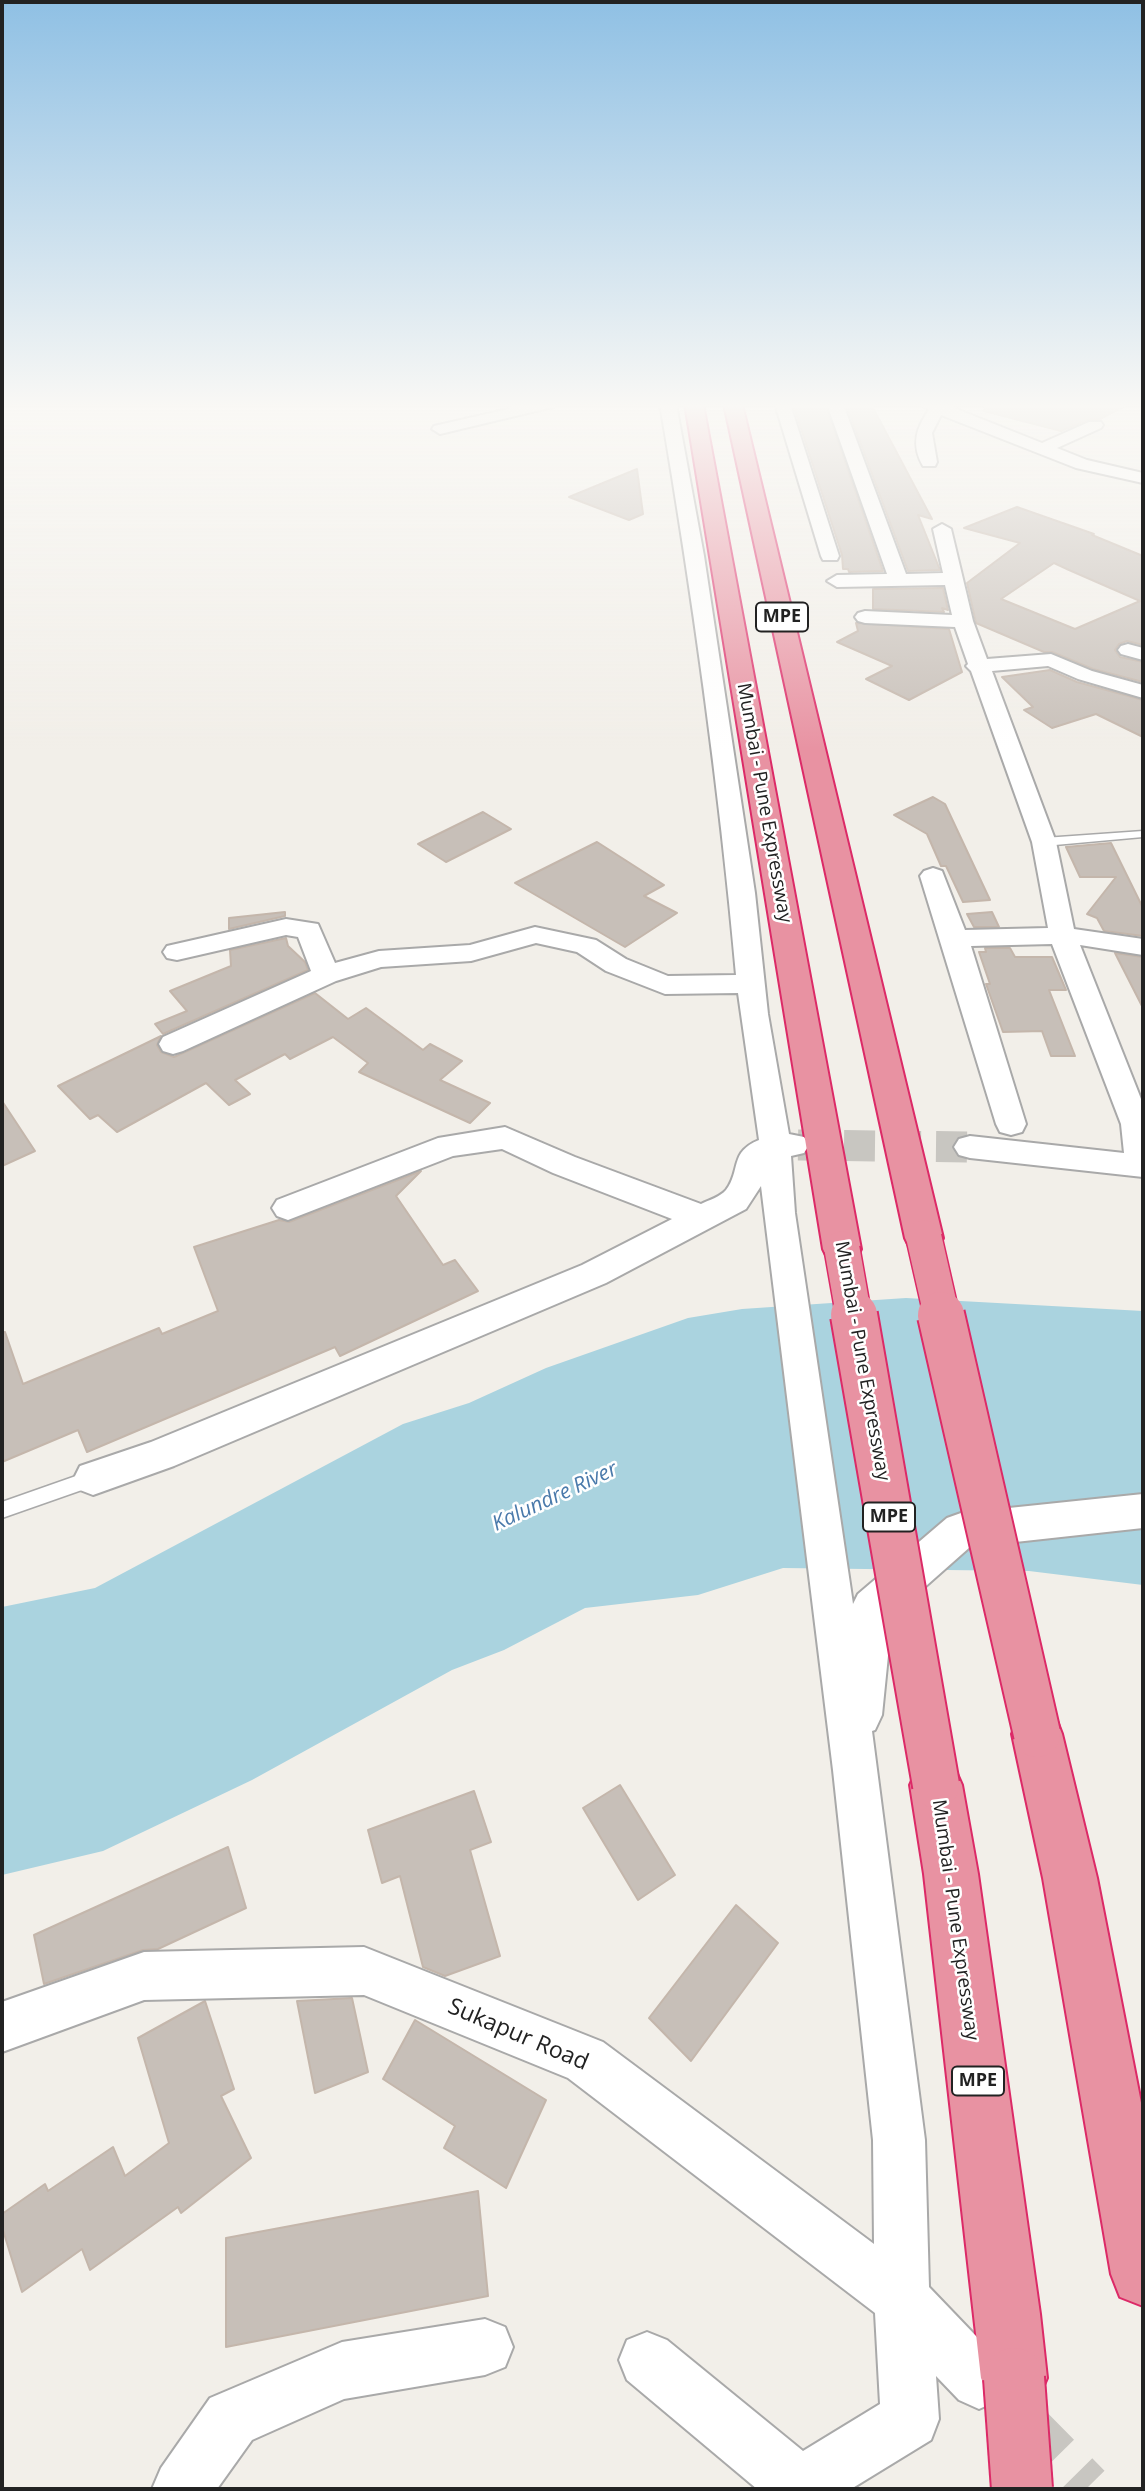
<!DOCTYPE html>
<html>
<head>
<meta charset="utf-8">
<style>
	body { margin:0 }
	#map { position:relative; width:1145px; height:2491px; overflow:hidden; background:#f2efe9; font-family:"Open Sans",sans-serif }
	canvas { display:block }
	.frame { position:absolute; inset:0; border:4px solid #222; pointer-events:none }
</style>
</head>
<body>
<div id="map">
<canvas width="1145" height="2491"></canvas>
<div class="frame"></div>
</div>
<script>
const ctx = document.querySelector('canvas').getContext('2d');
ctx.lineJoin = 'round';
function fill(path, color) { ctx.fillStyle = color; ctx.fill(path, 'evenodd'); }
function strokePath(path, color, width, dash) { ctx.strokeStyle = color; ctx.lineWidth = width; ctx.lineCap = dash ? 'butt' : 'round'; ctx.setLineDash(dash || []); ctx.stroke(path); }
function drawText(font, color, halo, rows, align = 'center') {
  ctx.font = font + ' "Open Sans",sans-serif'; ctx.lineWidth = 5; ctx.setLineDash([]); ctx.textBaseline = 'middle'; ctx.strokeStyle = halo; ctx.fillStyle = color; for (const [text, x, y, turn = 0] of rows) {
    ctx.save(); ctx.translate(x, y); ctx.rotate((+turn || 0) * Math.PI / 180); ctx.textAlign = isNaN(turn) ? turn : align; if (halo) ctx.strokeText(text, 0, 0); ctx.fillText(text, 0, 0); ctx.restore();
  }
}
fill(new Path2D(`
	M 906,1298 L 1143,1311 L 1143,1585 L 1029,1571 L 783,1568 L 698,1595 L 585,1608 L 504,1650 L 452,1670 L 252,1780 L 103,1851 L 2,1875 L 2,1607 L 95,1588 L 403,1424 L 469,1403 L 546,1368 L 688,1318 L 742,1309 Z`), '#aad3df');
const building = new Path2D(`
	M 793,404 L 825,404 L 883,571 L 849,572 L 848,569 L 843,569 L 842,555 Z
	M 846,404 L 871,404 L 932,519 L 918,515 L 940,570 L 908,571 Z
	M 985,404 L 1128,404 L 1100,419 L 1088,420 L 1061,431 L 984,411 Z
	M 637,469 L 643,514 L 629,520 L 569,497 Z
	M 1017,507 L 1094,534 L 1092,535 L 1143,556 L 1143,645 L 1127,641 L 1119,644 L 1115,650 L 1120,657 L 1143,662 L 1143,682 L 1093,669 L 1052,652 L 1044,652 L 976,623 L 967,583 L 1020,543 L 964,528 ZM 1054,563 L 1069,570 L 1140,601 L 1075,629 L 1001,599 Z
	M 943,588 L 948,610 L 942,608 L 944,612 L 873,609 L 873,589 Z
	M 856,623 L 949,629 L 962,672 L 909,700 L 866,679 L 892,666 L 837,642 L 858,631 Z
	M 1050,670 L 1077,682 L 1143,700 L 1143,737 L 1096,714 L 1052,728 L 1024,710 L 1033,707 L 1002,677 Z
	M 933,797 L 945,804 L 990,900 L 963,902 L 946,866 L 941,866 L 927,834 L 894,815 Z
	M 483,812 L 511,829 L 446,862 L 418,844 Z
	M 597,842 L 664,885 L 644,896 L 677,913 L 625,947 L 515,883 Z
	M 1111,843 L 1143,908 L 1143,936 L 1104,931 L 1097,918 L 1087,914 L 1116,877 L 1080,877 L 1066,847 Z
	M 285,912 L 285,916 L 229,929 L 229,918 Z
	M 992,912 L 999,927 L 974,927 L 967,914 Z
	M 286,938 L 288,946 L 305,962 L 308,970 L 163,1034 L 155,1024 L 187,1011 L 170,991 L 231,966 L 230,950 Z
	M 985,948 L 1010,948 L 1015,957 L 1052,957 L 1066,990 L 1049,990 L 1075,1056 L 1051,1056 L 1042,1031 L 1003,1032 L 986,984 L 990,984 L 979,952 L 986,952 Z
	M 1115,953 L 1143,957 L 1143,1008 Z
	M 315,993 L 348,1019 L 366,1008 L 423,1050 L 430,1044 L 462,1061 L 440,1080 L 490,1103 L 470,1123 L 359,1072 L 368,1063 L 333,1037 L 290,1059 L 285,1054 L 235,1080 L 250,1094 L 229,1105 L 206,1083 L 117,1132 L 98,1115 L 90,1119 L 58,1086 L 161,1036 L 157,1045 L 161,1052 L 174,1057 Z
	M 2,1101 L 35,1151 L 2,1166 Z
	M 421,1171 L 396,1196 L 443,1265 L 455,1260 L 478,1291 L 340,1356 L 335,1347 L 87,1452 L 78,1430 L 2,1462 L 2,1333 L 5,1332 L 23,1384 L 159,1328 L 162,1334 L 218,1311 L 194,1247 L 279,1220 L 289,1222 Z
	M 620,1785 L 675,1875 L 638,1900 L 583,1808 Z
	M 474,1791 L 491,1842 L 470,1850 L 500,1956 L 445,1976 L 423,1967 L 400,1876 L 382,1883 L 368,1830 Z
	M 228,1847 L 246,1908 L 158,1949 L 143,1950 L 44,1984 L 34,1935 Z
	M 736,1905 L 778,1943 L 691,2061 L 649,2018 Z
	M 352,1998 L 368,2072 L 315,2093 L 297,2001 Z
	M 205,2001 L 234,2089 L 221,2096 L 251,2158 L 181,2213 L 178,2207 L 90,2270 L 82,2249 L 22,2292 L 2,2227 L 2,2214 L 45,2184 L 48,2191 L 113,2147 L 125,2176 L 169,2143 L 138,2038 Z
	M 415,2020 L 546,2100 L 506,2188 L 444,2148 L 455,2126 L 383,2079 Z
	M 478,2191 L 488,2296 L 226,2347 L 226,2238 Z`);
fill(building, '#c7bfb8');
strokePath(building, '#c4b6ab', 2);
strokePath(new Path2D(`
	M 798,1145 L 970,1147`), '#c8c6c1', 31, [31, 15]);
strokePath(new Path2D(`
	M 1019,2421 L 1086,2489`), '#c8c6c1', 52, [52, 26]);
const service = new Path2D(`
	M 1143,831 L 1143,837 L 1044,846 L 1038,842 L 1044,838 Z
	M 93,1470 L 99,1472 L 102,1478 L 99,1484 L 2,1518 L 2,1502 Z`);
const minor = new Path2D(`
	M 530,404 L 556,404 L 553,407 L 440,434 L 432,429 L 434,426 Z
	M 660,404 L 676,404 L 704,556 L 755,893 L 768,1014 L 789,1134 L 804,1137 L 809,1145 L 804,1153 L 791,1156 L 795,1213 L 853,1604 L 858,1594 L 947,1518 L 961,1513 L 1143,1494 L 1143,1528 L 970,1547 L 892,1616 L 882,1715 L 875,1730 L 872,1731 L 925,2140 L 929,2287 L 999,2360 L 1008,2380 L 999,2400 L 979,2409 L 959,2400 L 936,2376 L 939,2419 L 931,2440 L 851,2489 L 757,2489 L 627,2380 L 619,2360 L 627,2340 L 647,2332 L 667,2340 L 803,2451 L 880,2404 L 875,2313 L 568,2078 L 364,1995 L 144,2000 L 2,2052 L 2,2002 L 144,1952 L 364,1947 L 603,2042 L 874,2244 L 873,2140 L 833,1770 L 761,1186 L 746,1209 L 606,1283 L 174,1466 L 93,1495 L 80,1490 L 74,1478 L 80,1466 L 151,1442 L 582,1265 L 672,1219 L 553,1173 L 502,1149 L 453,1156 L 288,1220 L 277,1216 L 272,1208 L 277,1200 L 438,1138 L 505,1127 L 575,1157 L 701,1204 C 709,1200 720,1197 726,1190 C 741,1171 729,1152 759,1140 L 738,993 L 665,994 L 606,971 L 577,952 L 536,943 L 471,961 L 381,967 L 336,981 L 183,1051 L 173,1054 L 163,1051 L 159,1044 L 163,1037 L 311,971 L 298,937 L 286,935 L 177,960 L 167,958 L 163,952 L 167,946 L 286,919 L 318,924 L 335,963 L 379,951 L 470,945 L 535,927 L 596,940 L 626,959 L 668,976 L 736,975 C 719,784 692,593 660,404 Z
	M 775,404 L 790,404 L 839,556 L 837,560 L 823,560 L 821,556 Z
	M 827,404 L 843,404 L 906,574 L 943,573 L 933,529 L 942,524 L 951,529 L 973,621 L 987,659 L 1051,654 L 1092,671 L 1143,685 L 1143,698 L 1078,679 L 1048,666 L 992,671 L 1056,842 L 1074,929 L 1143,939 L 1143,955 L 1080,945 L 1143,1104 L 1143,1177 L 970,1158 L 959,1155 L 954,1147 L 959,1139 L 970,1136 L 1124,1153 L 1121,1124 L 1052,944 L 971,946 L 1026,1124 L 1022,1132 L 1011,1135 L 1000,1132 L 996,1124 L 920,876 L 924,871 L 933,868 L 942,871 L 965,930 L 1048,928 L 1032,842 L 971,671 L 966,666 L 968,664 L 955,627 L 865,623 L 858,621 L 855,617 L 858,613 L 865,611 L 952,615 L 945,585 L 837,587 L 827,581 L 837,575 L 887,574 Z
	M 921,404 L 944,404 L 1042,443 L 1089,422 L 1101,422 L 1103,425 L 1101,428 L 1057,448 L 1087,460 L 1143,473 L 1143,483 L 1076,468 L 941,415 L 932,433 L 937,462 L 935,466 L 923,466 C 911,445 916,428 929,410 Z
	M 1128,644 L 1143,648 L 1143,660 L 1121,654 L 1118,650 L 1121,646 Z
	M 485,2319 L 505,2327 L 513,2347 L 505,2367 L 485,2375 L 344,2399 L 252,2440 L 217,2489 L 152,2489 L 161,2468 L 210,2398 L 342,2342 Z`);
const motorway = new Path2D(`
	M 685,404 L 703,404 L 861,1249 L 856,1259 L 842,1264 L 828,1259 L 823,1249 Z
	M 724,404 L 742,404 L 943,1238 L 938,1248 L 924,1252 L 910,1248 L 905,1238 Z
	M 1037,1709 L 1055,1716 L 1062,1734 L 1097,1878 L 1143,2113 L 1143,2306 L 1120,2297 L 1111,2274 L 1043,1878 L 1012,1734 L 1019,1716 Z
	M 936,1759 L 954,1767 L 962,1785 L 978,1874 L 1040,2314 L 1047,2378 L 1037,2401 L 1014,2411 L 991,2401 L 981,2378 L 924,1874 L 910,1785 L 918,1767 Z`);
strokePath(service, '#a9a9a9', 3);
strokePath(minor, '#a9a9a9', 4);
strokePath(motorway, '#dc2a67', 4);
fill(service, '#fff');
fill(minor, '#fff');
fill(motorway, '#e892a2');
const motorwayBridgeFar2 = new Path2D(`
	M 924,1238 L 942,1317
	M 842,1249 L 854,1317`);
const motorwayBridgeFar1 = new Path2D(`
	M 854,1315 L 936,1785
	M 941,1315 L 1037,1734`);
const motorwayBridge = new Path2D(`
	M 1014,2378 L 1022,2489`);
strokePath(motorwayBridgeFar2, '#dc2a67', 38, []);
strokePath(motorwayBridgeFar1, '#dc2a67', 50, []);
strokePath(motorwayBridge, '#dc2a67', 64, []);
strokePath(motorwayBridgeFar2, '#e892a2', 35);
strokePath(motorwayBridgeFar1, '#e892a2', 46);
strokePath(motorwayBridge, '#e892a2', 60);
const sky = ctx.createLinearGradient(0, 0, 0, 752);
sky.addColorStop(0, '#8fc0e4');
sky.addColorStop(0.54, '#f9f8f5');
sky.addColorStop(1, '#f9f8f500');
ctx.fillStyle = sky;
ctx.fillRect(0, 0, 1145, 752);
for (const [x, y, w] of [
	[782,617,52],
	[889,1517,52],
	[978,2081,52]
]) { const box = new Path2D(); box.roundRect(x - w / 2, y - 14.5, w, 29, 5); ctx.fillStyle = '#fff'; ctx.fill(box); strokePath(box, '#222', 2); }
drawText('bold 18px', '#222', null, [
	["MPE",782,617],
	["MPE",889,1517],
	["MPE",978,2081]
]);
drawText('19px', '#222', '#fff', [
	["Mumbai - Pune Expressway",764,803,80],
	["Mumbai - Pune Expressway",862,1361,80],
	["Mumbai - Pune Expressway",955,1920,82]
]);
drawText('italic 21px', '#4a7aab', '#fff', [
	["Kalundre River",555,1497,-25]
]);
drawText('23px', '#222', '#fff', [
	["Sukapur Road",518,2035,23]
]);
</script>
</body>
</html>
